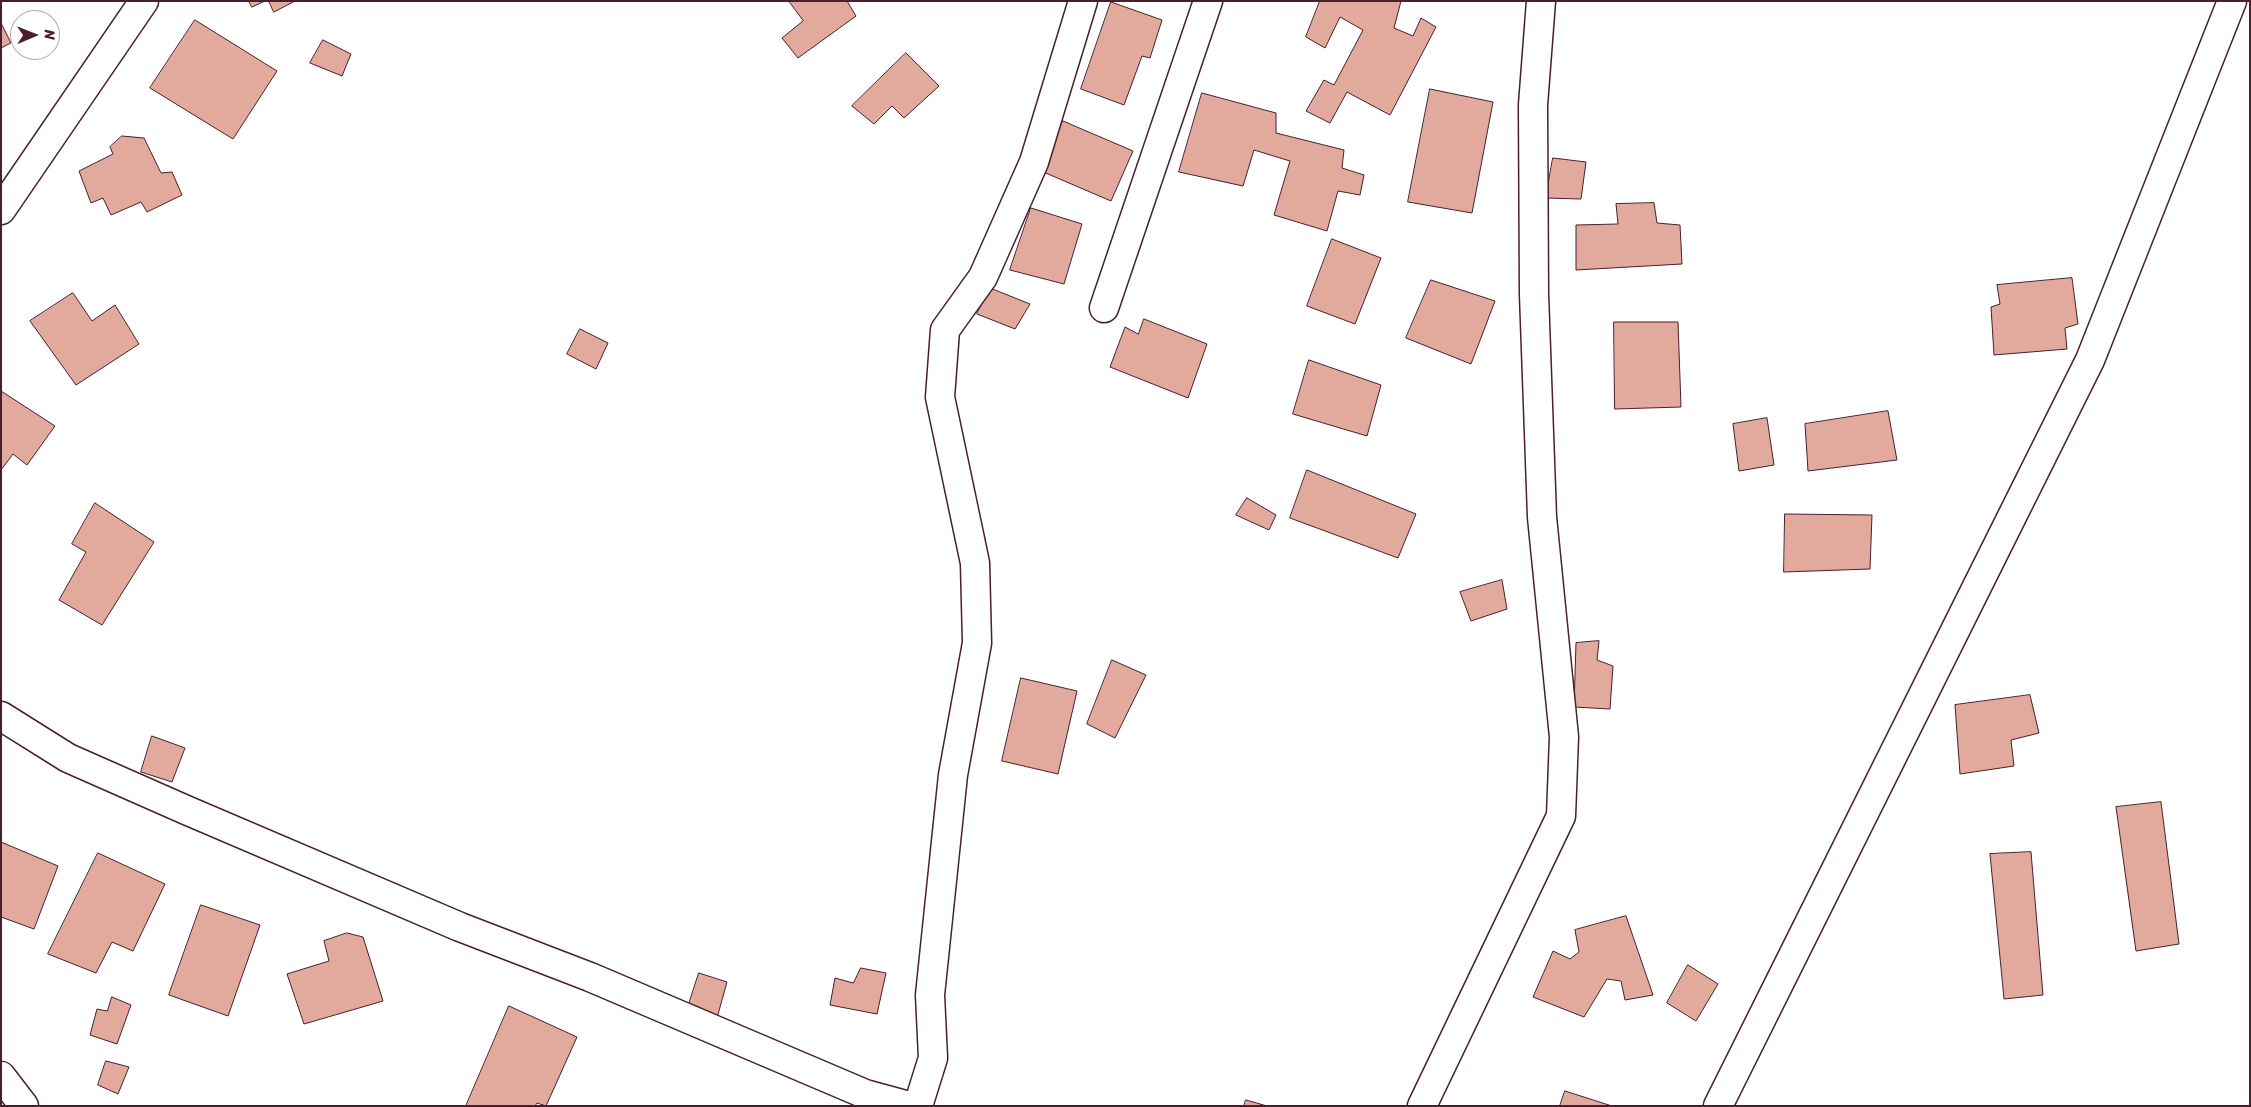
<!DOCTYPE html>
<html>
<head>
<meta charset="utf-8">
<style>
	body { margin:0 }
	#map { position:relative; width:2251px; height:1107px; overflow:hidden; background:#fff; font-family:Sriracha,sans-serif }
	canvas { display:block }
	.frame { position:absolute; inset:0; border:2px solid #4a1f2b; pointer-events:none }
	.north { position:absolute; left:10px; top:10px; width:50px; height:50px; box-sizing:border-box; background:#fff; border:1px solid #b7a5aa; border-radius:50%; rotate:89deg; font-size:14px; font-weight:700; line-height:20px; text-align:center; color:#4a1f2b }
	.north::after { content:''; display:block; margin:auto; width:18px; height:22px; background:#4a1f2b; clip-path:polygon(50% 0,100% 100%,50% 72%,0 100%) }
</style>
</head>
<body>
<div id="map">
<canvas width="2251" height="1107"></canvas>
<div class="frame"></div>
<div class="north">N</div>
</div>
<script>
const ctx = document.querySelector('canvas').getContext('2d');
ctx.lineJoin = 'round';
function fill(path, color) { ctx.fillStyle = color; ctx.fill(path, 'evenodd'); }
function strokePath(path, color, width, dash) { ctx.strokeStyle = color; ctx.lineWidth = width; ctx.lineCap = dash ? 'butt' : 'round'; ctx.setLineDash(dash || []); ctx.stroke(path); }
const building = new Path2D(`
	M 249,1 L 265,1 L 252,7 Z
	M 269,1 L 295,1 L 274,12 Z
	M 789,1 L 847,1 L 856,16 L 798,58 L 782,38 L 803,21 Z
	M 1320,1 L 1401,1 L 1394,28 L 1413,36 L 1421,18 L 1436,27 L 1390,115 L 1347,92 L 1330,123 L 1306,111 L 1324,80 L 1334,85 L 1363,30 L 1340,17 L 1325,48 L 1306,37 Z
	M 1111,2 L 1162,20 L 1150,58 L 1142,56 L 1124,105 L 1081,89 Z
	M 195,20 L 277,71 L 233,139 L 150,88 Z
	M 1,23 L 11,43 L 1,48 Z
	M 323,40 L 351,54 L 342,76 L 310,63 Z
	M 906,53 L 939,86 L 904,118 L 892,106 L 874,124 L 852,106 Z
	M 1430,89 L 1493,102 L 1472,213 L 1408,202 Z
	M 1202,93 L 1276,113 L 1276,133 L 1344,150 L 1342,168 L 1364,175 L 1360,195 L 1338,191 L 1327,231 L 1274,215 L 1290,161 L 1254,150 L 1243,186 L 1179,172 Z
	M 1063,121 L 1133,151 L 1111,201 L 1041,171 Z
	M 122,136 L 144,138 L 161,173 L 172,172 L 182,195 L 147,212 L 141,202 L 111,215 L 103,198 L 91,203 L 79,171 L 113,154 L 110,147 Z
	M 1553,158 L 1586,162 L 1581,199 L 1546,198 Z
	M 1654,203 L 1657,223 L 1680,225 L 1682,264 L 1576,270 L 1576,225 L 1618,224 L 1616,204 Z
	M 1031,208 L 1082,224 L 1064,284 L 1010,270 Z
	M 1332,239 L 1381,258 L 1355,324 L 1307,306 Z
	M 2072,278 L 2078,324 L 2065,328 L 2067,349 L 1994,355 L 1991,307 L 2000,304 L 1997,285 Z
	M 1431,280 L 1495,301 L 1471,364 L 1406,338 Z
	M 990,288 L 1030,304 L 1015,329 L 977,314 Z
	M 73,293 L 92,321 L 115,305 L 139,344 L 76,385 L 30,321 Z
	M 1144,319 L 1207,344 L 1188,398 L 1110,367 L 1125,327 L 1138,334 Z
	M 1614,322 L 1678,322 L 1681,407 L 1615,409 Z
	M 580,329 L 608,343 L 596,369 L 567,354 Z
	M 1309,360 L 1381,385 L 1367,436 L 1293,414 Z
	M 1,391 L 55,426 L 27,465 L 13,454 L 1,470 Z
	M 1888,411 L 1897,460 L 1808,471 L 1805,424 Z
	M 1767,418 L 1774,465 L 1739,471 L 1733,424 Z
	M 1307,470 L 1416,514 L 1398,558 L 1290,518 Z
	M 1247,498 L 1276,515 L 1269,530 L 1236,515 Z
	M 95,503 L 154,542 L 102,625 L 59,600 L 86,552 L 72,544 Z
	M 1785,514 L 1872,515 L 1870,569 L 1784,572 Z
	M 1502,580 L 1507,609 L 1471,621 L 1460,592 Z
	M 1599,641 L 1597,660 L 1613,666 L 1610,709 L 1574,707 L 1576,643 Z
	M 1112,660 L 1146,675 L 1115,738 L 1087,724 Z
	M 1021,678 L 1077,691 L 1058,774 L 1002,761 Z
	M 2030,695 L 2039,733 L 2011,740 L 2014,766 L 1960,774 L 1955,705 Z
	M 152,736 L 185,748 L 172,782 L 141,772 Z
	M 2161,802 L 2179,944 L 2136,951 L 2116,807 Z
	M 1,842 L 58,866 L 34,929 L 1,917 Z
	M 2031,852 L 2043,995 L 2004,999 L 1990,854 Z
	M 98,853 L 165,884 L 133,951 L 112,942 L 96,973 L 48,954 Z
	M 201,905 L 260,925 L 228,1016 L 169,995 Z
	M 1626,916 L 1653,995 L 1625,1000 L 1621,981 L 1607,979 L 1584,1017 L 1533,997 L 1553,951 L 1570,959 L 1579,952 L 1575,930 Z
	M 347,933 L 363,937 L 383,1001 L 304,1024 L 287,974 L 329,961 L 324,941 Z
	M 1688,965 L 1718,984 L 1696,1021 L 1667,1003 Z
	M 861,968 L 886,973 L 877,1014 L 830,1005 L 835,978 L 853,983 Z
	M 699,973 L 727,982 L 717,1018 L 688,1007 Z
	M 112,997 L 131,1005 L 117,1044 L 90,1035 L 97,1009 L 107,1011 Z
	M 509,1006 L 577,1037 L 546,1106 L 537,1103 L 535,1106 L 466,1106 Z
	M 106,1061 L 129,1067 L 118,1094 L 98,1085 Z
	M 1565,1091 L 1612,1106 L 1560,1106 Z
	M 1246,1100 L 1267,1106 L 1244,1106 Z`);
fill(building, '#e2a99d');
strokePath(building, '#4a1f2b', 1);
const street = new Path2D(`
	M 1,210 L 144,1
	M 1104,308 L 1208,1
	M 1,716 L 68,758 L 186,810 L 460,927 L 590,977 L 865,1094 L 909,1106
	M 1,1076 L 24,1106
	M 918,1106 L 933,1058 L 930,995 L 953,775 L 977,643 L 975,563 L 940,397 L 945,330 L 983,277 L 1034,162 L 1083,1
	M 1422,1106 L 1561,816 L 1564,737 L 1542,517 L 1534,294 L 1533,105 L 1541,1
	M 1718,1106 L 2090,360 L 2232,1`);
strokePath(street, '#4a1f2b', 31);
strokePath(street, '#fff', 28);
</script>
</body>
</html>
